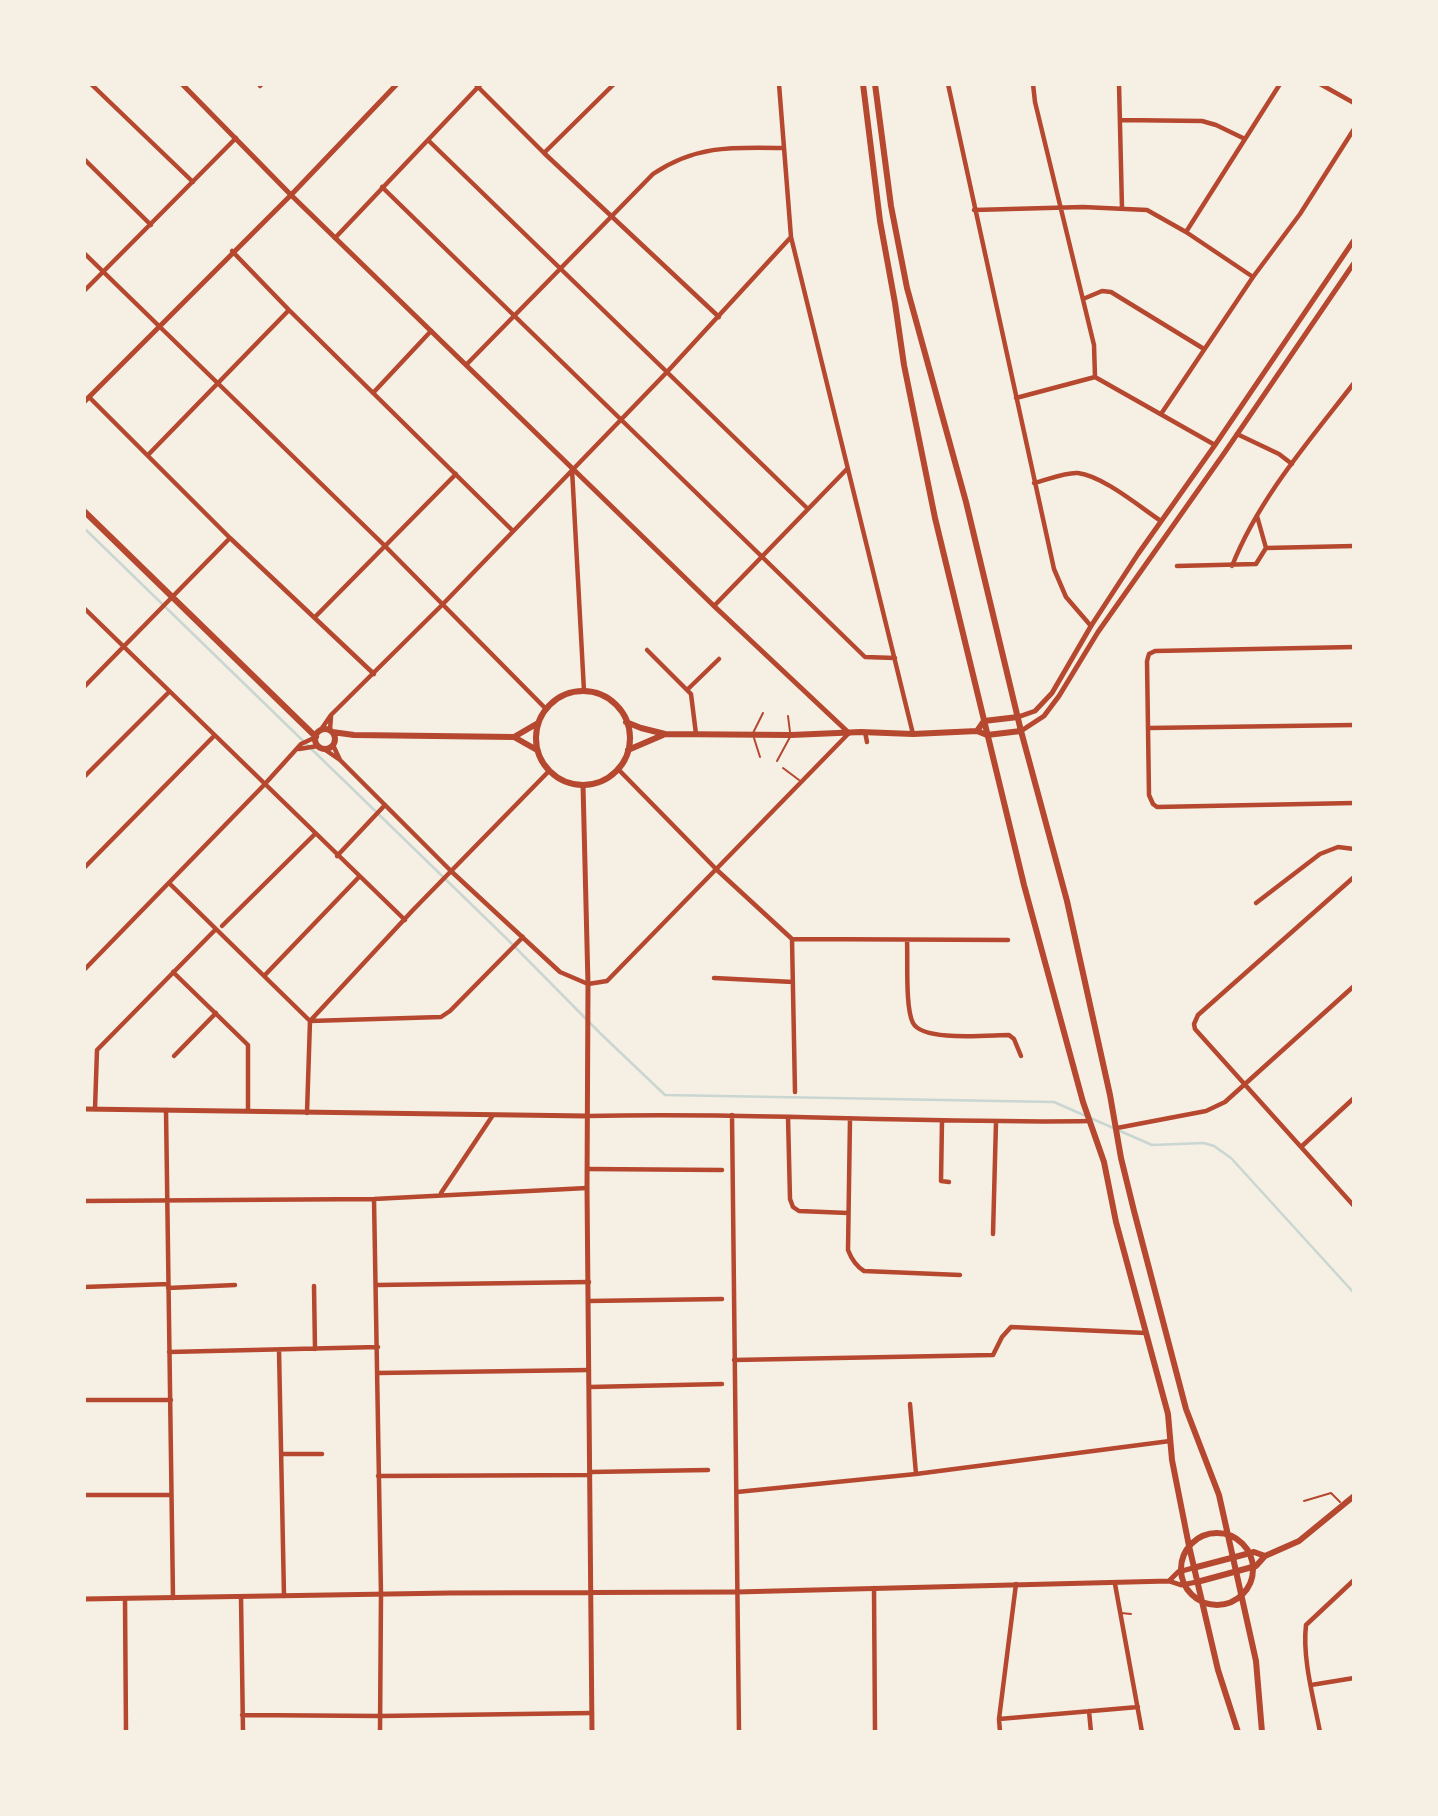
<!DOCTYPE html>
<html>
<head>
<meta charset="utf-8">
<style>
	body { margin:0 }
	#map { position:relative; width:1438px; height:1816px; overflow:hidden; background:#f6efe4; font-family:"Titillium Web",sans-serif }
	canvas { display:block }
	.frame { position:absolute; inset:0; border:86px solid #f6efe4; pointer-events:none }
</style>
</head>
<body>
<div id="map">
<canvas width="1438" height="1816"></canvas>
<div class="frame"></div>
</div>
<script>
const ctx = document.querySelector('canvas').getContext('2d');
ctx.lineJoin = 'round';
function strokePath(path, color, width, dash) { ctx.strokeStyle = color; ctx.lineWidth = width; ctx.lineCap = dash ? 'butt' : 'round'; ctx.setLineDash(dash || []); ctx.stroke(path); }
strokePath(new Path2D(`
	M 84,528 L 507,939 L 602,1035 L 665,1095 L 1054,1102 L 1152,1145 L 1204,1143 L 1214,1146 L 1231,1158 L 1354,1293`), '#c9d6d2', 2.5);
strokePath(new Path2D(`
	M 788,716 L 790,732
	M 753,733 L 763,713
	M 754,738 L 760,757
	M 777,761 L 790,737
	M 783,768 L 799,780
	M 1304,1501 L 1331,1493 L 1340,1502
	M 1121,1613 L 1131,1614`), '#b5482f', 2);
strokePath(new Path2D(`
	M 91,84 L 193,182
	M 475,84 L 544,153 L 719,317
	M 779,84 L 791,237 L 913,734
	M 948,84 L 1054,569 L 1066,597 L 1091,626
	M 1033,84 L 1035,102 L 1094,345 L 1095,377
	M 1119,84 L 1122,208
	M 1320,84 L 1354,103
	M 260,86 L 262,84
	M 1120,120 L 1202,121 L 1216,125 L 1245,139
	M 429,141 L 808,509
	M 544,153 L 614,84
	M 84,159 L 151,225
	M 382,187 L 865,657 L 895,658
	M 974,210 L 1083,207 L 1147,210 L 1186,232 L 1253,277
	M 1186,232 L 1280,84
	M 335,238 L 481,84
	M 232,251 L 289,310 L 513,531
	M 84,253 L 384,545 L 546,709
	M 84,291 L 236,138
	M 1083,299 L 1102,291 L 1111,292 L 1204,349
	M 467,364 L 653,174 C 696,145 733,147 783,148
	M 373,393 L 431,331
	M 89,397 L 230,538 L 374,674
	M 1016,398 L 1095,377 L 1215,445
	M 1161,414 L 1253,277 L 1300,214 L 1354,129
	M 1237,434 L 1279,454 L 1292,464
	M 148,455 L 289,310
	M 572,469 L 584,691
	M 1034,483 C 1047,480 1065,472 1078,473 C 1103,476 1140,507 1161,521
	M 1266,548 L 1354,546
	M 1177,566 L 1256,564 L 1266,548 L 1257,516
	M 1232,566 C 1259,498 1309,441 1354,383
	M 714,606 L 846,470
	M 84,608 L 405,920
	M 315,617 L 456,474
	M 1354,647 L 1155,651 L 1149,654 L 1147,661 L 1149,795 L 1153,804 L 1157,807 L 1354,803
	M 647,650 L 691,694 L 696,734
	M 84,687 L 230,538
	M 688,689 L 719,659
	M 1148,728 L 1354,725
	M 330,730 L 331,716
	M 320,731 L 331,715 L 443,604 L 667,372 L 791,237
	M 865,732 L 867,742
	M 333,745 L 340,760
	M 299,749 L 318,746
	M 324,749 L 340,760 L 452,872 L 560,972 L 588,984 L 607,981 L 849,733
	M 618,769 L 717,870 L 792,939 L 1008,940
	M 84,777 L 169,692
	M 337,856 L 385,805
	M 84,868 L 214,736
	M 1354,877 L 1198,1015 L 1194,1024 L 1195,1029 L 1354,1206
	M 169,883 L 310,1021 L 441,1017 L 450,1011 L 523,937
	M 1256,903 L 1320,854 L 1338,847 L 1354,849
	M 222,926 L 315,834
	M 792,939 L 795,1092
	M 907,940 C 908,959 905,1008 913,1023 C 923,1042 989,1035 1009,1035 L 1014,1039 L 1021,1056
	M 84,970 L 264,785 L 301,744 L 316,737
	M 173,972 L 248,1045 L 248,1111
	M 264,976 L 359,877
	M 714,978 L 793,982
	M 174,1056 L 216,1013
	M 95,1109 L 97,1050 L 216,929
	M 166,1110 L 173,1598
	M 307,1113 L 310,1021 L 413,910 L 549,771
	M 732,1115 L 739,1732
	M 587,1116 C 755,1112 923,1124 1090,1121
	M 788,1117 L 790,1199 L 793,1207 L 799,1211 L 848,1213
	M 850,1119 L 848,1250 C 851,1258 856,1266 864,1271 L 960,1275
	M 942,1121 L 941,1181 L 949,1182
	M 1117,1128 L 1206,1111 L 1225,1102 L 1354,986
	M 1301,1147 L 1354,1098
	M 588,1169 L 722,1170
	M 441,1193 L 493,1115
	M 374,1199 L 381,1594 L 380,1732
	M 84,1201 L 374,1199 L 587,1188
	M 993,1234 L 996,1122
	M 377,1285 L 589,1282
	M 314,1286 L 315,1349
	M 84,1287 L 168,1284
	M 168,1288 L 235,1285
	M 589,1301 L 722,1299
	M 279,1350 L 284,1596
	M 169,1352 L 378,1347
	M 734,1360 L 993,1355 L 1002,1337 L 1011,1327 L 1146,1333
	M 378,1373 L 589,1370
	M 590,1387 L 722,1384
	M 84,1400 L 171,1400
	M 910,1404 L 916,1474
	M 281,1454 L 322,1454
	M 590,1472 L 708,1470
	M 378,1476 L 590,1475
	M 737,1492 L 916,1474 L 1170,1441
	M 84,1495 L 171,1495
	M 1115,1584 L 1142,1732
	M 874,1588 L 875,1732
	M 241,1597 L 243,1732
	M 125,1599 L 126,1732
	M 1311,1685 L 1354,1678
	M 1089,1711 L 1091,1732
	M 242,1715 L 380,1716 L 592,1713
	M 999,1719 L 1138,1707
	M 1000,1732 L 999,1719 L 1016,1584
	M 1320,1732 C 1314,1700 1302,1658 1306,1625 L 1354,1580`), '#b5482f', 4.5);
strokePath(new Path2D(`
	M 182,84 L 291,195 L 714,606 L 849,733
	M 84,402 L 291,195 L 397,84
	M 1018,717 L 1035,711 L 1052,693 L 1091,626 L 1138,554 L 1215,445 L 1354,240
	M 1021,731 L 1044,716 L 1059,696 L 1098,632 L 1225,452 L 1354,263
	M 583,785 L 588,984 L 587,1188 L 592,1732
	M 84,1109 L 587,1116
	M 1169,1581 L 1178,1572 L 1193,1568
	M 84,1599 L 450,1593 L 736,1592 L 1169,1581 L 1181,1585 L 1197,1582`), '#b5482f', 5);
strokePath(new Path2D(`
	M 84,511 L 316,737
	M536 738a47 47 0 1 1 94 0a47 47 0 1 1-94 0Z
	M 626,722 L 641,728 L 665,734 L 791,735 L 861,732 L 913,734 L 977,731 L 987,735 L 1021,731
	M315 739a10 10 0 1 1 20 0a10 10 0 1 1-20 0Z
	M 977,731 L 984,721 L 1018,717
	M 332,732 L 354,735 L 514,737 L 537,750
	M 514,737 L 538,723
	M 628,750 L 663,735
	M 1193,1568 L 1254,1552 L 1265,1556
	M 1197,1582 L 1256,1566 L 1265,1556 L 1299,1541 L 1354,1496`), '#b5482f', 6);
strokePath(new Path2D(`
	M 863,84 L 880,221 L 895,303 L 904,365 L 935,518 L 1024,885 L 1083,1102 L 1104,1162 L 1116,1222 L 1168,1414 L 1172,1460 L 1189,1546 L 1218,1670 L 1238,1732
	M 875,84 L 891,206 L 907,288 L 966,502 L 1021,731 L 1067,901 L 1110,1095 L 1121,1158 L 1134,1211 L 1186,1409 L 1219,1495 L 1256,1661 L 1262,1732
	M1181 1569a36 36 0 1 1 72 0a36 36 0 1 1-72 0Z`), '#b5482f', 6);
</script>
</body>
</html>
